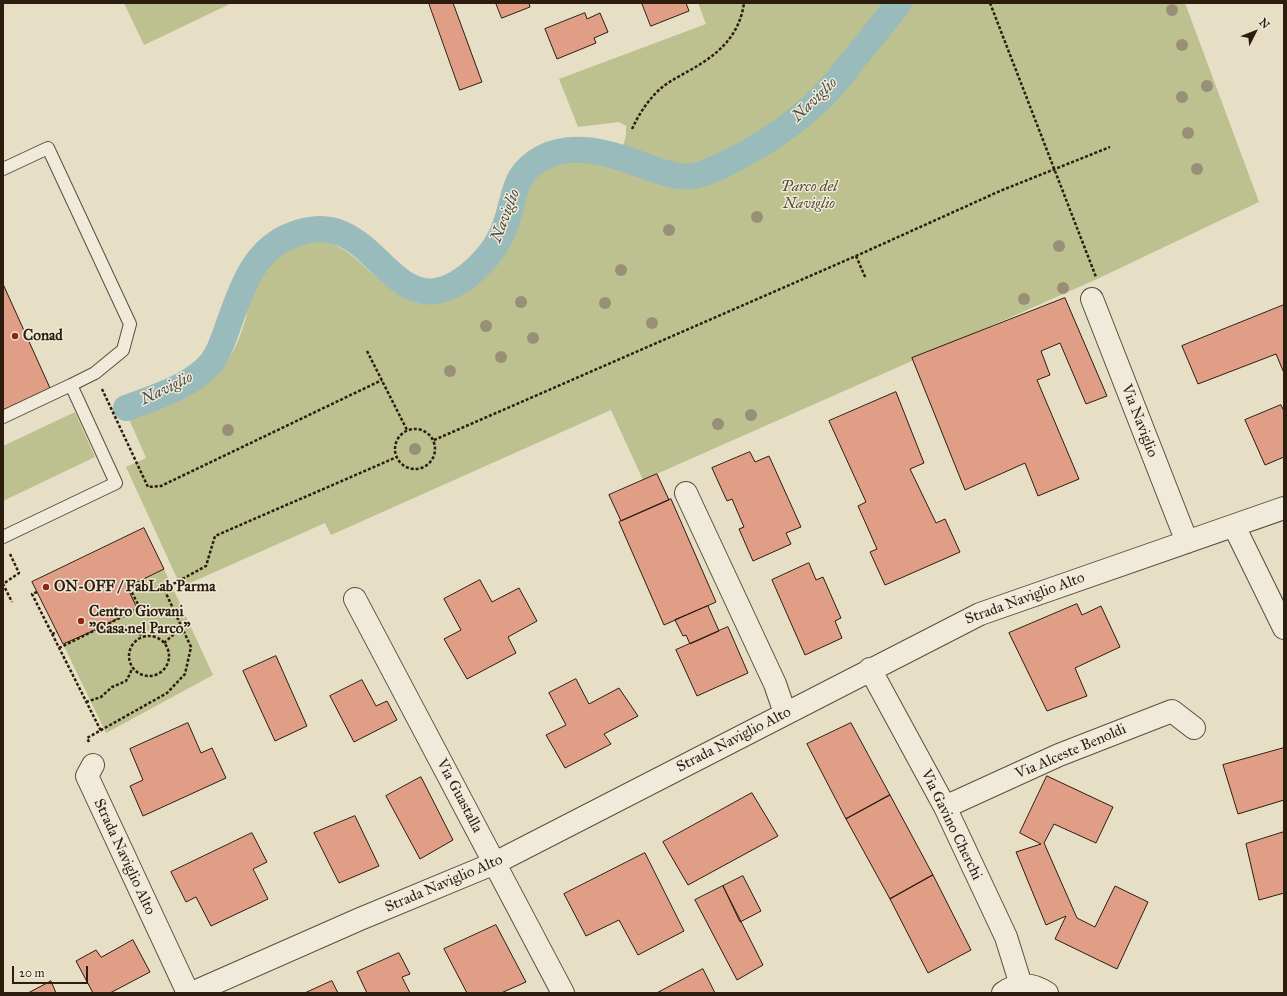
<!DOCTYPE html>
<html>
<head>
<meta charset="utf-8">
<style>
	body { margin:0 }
	#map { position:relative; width:1287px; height:996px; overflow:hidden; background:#e6dfc5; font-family:"IM FELL Great Primer",serif }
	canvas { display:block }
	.frame { position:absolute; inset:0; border:4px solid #2c1d0f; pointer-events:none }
	.north { position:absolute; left:1235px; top:12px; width:40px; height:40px; -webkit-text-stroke:3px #efead9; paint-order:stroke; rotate:48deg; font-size:11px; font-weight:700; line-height:16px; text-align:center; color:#2c1d0f }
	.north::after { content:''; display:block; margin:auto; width:14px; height:18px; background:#2c1d0f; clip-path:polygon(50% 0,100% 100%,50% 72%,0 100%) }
	.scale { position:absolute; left:12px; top:966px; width:76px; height:18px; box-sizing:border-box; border:2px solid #2c1d0f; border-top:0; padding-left:5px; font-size:12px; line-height:14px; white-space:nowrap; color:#2c1d0f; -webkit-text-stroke:3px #efead9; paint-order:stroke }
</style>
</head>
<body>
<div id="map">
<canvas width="1287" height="996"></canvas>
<div class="frame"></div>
<div class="north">N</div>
<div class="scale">20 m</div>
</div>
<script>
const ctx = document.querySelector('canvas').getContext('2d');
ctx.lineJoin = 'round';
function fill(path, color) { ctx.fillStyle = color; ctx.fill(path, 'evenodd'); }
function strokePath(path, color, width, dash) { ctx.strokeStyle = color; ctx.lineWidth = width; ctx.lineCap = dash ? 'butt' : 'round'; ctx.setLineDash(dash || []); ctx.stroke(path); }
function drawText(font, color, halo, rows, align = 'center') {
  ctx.font = font + ' "IM FELL Great Primer",serif'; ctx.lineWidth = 3; ctx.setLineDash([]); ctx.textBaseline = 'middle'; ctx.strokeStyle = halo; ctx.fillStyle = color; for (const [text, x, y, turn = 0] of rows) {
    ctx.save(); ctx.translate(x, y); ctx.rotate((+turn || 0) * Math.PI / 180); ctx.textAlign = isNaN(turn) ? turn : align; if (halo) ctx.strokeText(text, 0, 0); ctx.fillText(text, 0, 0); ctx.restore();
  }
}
fill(new Path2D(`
	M 124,3 L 232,3 L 144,45 Z
	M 698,3 L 1185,3 L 1259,202 L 1097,279 L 643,480 L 611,410 L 331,535 L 325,523 L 181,587 L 126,467 L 146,458 L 126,412 C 161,404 205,392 227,361 C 235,350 241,334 245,321 C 248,312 248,303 250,294 C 255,278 268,260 283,252 C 292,246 304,240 314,240 C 354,239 381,298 424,304 C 438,305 451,297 463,291 C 483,281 501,260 511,240 C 519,224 521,205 528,189 C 541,158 572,149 602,159 C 607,161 612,164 617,166 L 626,136 L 626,126 L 619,122 L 578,127 L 559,79 L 706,24 Z
	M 75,412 L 95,457 L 3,501 L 3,446 Z
	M 164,569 L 213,675 L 106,733 L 63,644 L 137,608 L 127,587 Z`), '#bdc08f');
strokePath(new Path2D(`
	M 126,408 C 155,397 191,387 212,362 C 219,352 223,341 227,329 C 240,293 252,250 292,235 C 366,205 383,299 436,291 C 465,286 496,253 505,226 C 516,197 511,174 544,157 C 574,142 610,153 639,164 C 652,168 665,174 678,176 C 695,179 713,170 727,163 C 762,146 793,125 820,99 C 833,87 843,73 854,59 C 869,41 884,22 899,3`), '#99bbbc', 26);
const building = new Path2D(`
	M 429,3 L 453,3 L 482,82 L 460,90 Z
	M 496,3 L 529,3 L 530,7 L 502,18 Z
	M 642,3 L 686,3 L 689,11 L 651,26 Z
	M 585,13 L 587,19 L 600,13 L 608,32 L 594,38 L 596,43 L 557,59 L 545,29 Z
	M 3,284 L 50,388 L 3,410 Z
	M 1065,298 L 1107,396 L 1086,404 L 1060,343 L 1041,351 L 1050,375 L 1037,380 L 1079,479 L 1038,496 L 1025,463 L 965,490 L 912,358 Z
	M 1284,305 L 1284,373 L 1276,354 L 1198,384 L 1182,346 Z
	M 896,392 L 924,463 L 910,469 L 936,523 L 945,519 L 960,552 L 885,585 L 870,552 L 877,549 L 858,506 L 866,502 L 829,421 Z
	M 1281,405 L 1284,411 L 1284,457 L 1265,465 L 1245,420 Z
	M 750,452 L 755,462 L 769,456 L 801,527 L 786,533 L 791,544 L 753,561 L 739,529 L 744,527 L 732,499 L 727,501 L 712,468 Z
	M 657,474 L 669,500 L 621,521 L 609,495 Z
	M 671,499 L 716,602 L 664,625 L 619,522 Z
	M 144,528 L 164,569 L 127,587 L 137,608 L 102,627 L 63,644 L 32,582 Z
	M 809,563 L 816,580 L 823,577 L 841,618 L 835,621 L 842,638 L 805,655 L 772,580 Z
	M 480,580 L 492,602 L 519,588 L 537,621 L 508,637 L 516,653 L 467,679 L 444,639 L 461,630 L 444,599 Z
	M 1077,604 L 1082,615 L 1101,606 L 1120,647 L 1075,668 L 1087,696 L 1047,711 L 1009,633 Z
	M 708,606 L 719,631 L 690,644 L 686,635 L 683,636 L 675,620 Z
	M 728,627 L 748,673 L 697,696 L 676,650 Z
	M 276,656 L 307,726 L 275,741 L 243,671 Z
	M 576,679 L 589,704 L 619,688 L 638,716 L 604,734 L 611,744 L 565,768 L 546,735 L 566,725 L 549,693 Z
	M 362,680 L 376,706 L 387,701 L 397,720 L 354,742 L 330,696 Z
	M 188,723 L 201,753 L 212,748 L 226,778 L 143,816 L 130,786 L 143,780 L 130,749 Z
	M 851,723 L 890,795 L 846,819 L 807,744 Z
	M 1284,748 L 1284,800 L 1238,814 L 1223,765 Z
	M 1047,776 L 1113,807 L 1096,843 L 1054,824 L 1044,843 L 1077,918 L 1095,927 L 1115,886 L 1148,902 L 1117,969 L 1055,939 L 1066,916 L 1046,925 L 1016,852 L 1041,844 L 1020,833 Z
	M 421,777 L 453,840 L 420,859 L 386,796 Z
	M 752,793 L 778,836 L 688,885 L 663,842 Z
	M 890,795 L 933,875 L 890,899 L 846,819 Z
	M 355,816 L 379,866 L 339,883 L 314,833 Z
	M 1284,832 L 1284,893 L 1259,900 L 1246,844 Z
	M 252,833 L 267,862 L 253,869 L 268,899 L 211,926 L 196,897 L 186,902 L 171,872 Z
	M 645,853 L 684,931 L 638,955 L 619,920 L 586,936 L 564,894 Z
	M 933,875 L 971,950 L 928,973 L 890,899 Z
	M 743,876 L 761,911 L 740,922 L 723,886 Z
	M 723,886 L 763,965 L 737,980 L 695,900 Z
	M 496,925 L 526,982 L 501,993 L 467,993 L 444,949 Z
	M 133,940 L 150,972 L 110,993 L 93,993 L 76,961 L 96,950 L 101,957 Z
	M 399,953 L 410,974 L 402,977 L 410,993 L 367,993 L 357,972 Z
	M 703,969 L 715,993 L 657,993 Z
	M 51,981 L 56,993 L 28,993 L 47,983 Z
	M 332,981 L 338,993 L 305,993 Z`);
fill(building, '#e09e86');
strokePath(building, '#2c1d0f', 1);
const service = new Path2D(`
	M 3,169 L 48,148 L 130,324 L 123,350 L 95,373 L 71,385
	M 3,417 L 71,385 L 116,483 L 3,537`);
const minor = new Path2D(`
	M 1092,299 L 1187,542
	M 686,493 L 775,684 L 785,713
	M 1234,526 L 1284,628
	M 355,599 L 563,993
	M 870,669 L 945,807 L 1006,937 L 1021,985
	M 93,765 L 87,776 L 188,993
	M 945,807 L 1059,755 L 1172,711 L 1194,728
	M 192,993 L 360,919 L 495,863 L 980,614 L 1284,508
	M 1003,993 C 1018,982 1033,984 1047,993`);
strokePath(service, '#5a4e3c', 14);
strokePath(minor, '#5a4e3c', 24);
strokePath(new Path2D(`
	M 990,3 L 1096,277
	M 632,129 C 639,114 648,100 660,89 C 672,79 686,73 699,65 C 723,50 740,32 744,3
	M 856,256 L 866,279
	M 367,351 L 407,430
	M 102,389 L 148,487 L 161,486 L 382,380
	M395 449a20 20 0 1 1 40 0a20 20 0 1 1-40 0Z
	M 434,440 L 856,256 L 1000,191 L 1110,147
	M 10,554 L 19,573 L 3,584 L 12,602
	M 37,592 L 32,594 L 101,731
	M 102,627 L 103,629 L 109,633 L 124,630 L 130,631 L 145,636
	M 52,634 L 57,632
	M129 656a20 20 0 1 1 40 0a20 20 0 1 1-40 0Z
	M 164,643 L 182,627
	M 59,648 L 140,608 L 130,589 L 142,583 L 140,580
	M 86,702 L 101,697 L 112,687 L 126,681 L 130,674 L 132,668
	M 89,742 L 87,738 L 167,693 L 185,674 L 191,647 L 164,589 L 206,566 L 215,536 L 397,457`), '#2c1d0f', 2.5, [3, 2]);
strokePath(service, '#efead9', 12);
strokePath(minor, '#efead9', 22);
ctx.fillStyle = '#988f76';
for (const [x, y] of [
	[1172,10],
	[1182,45],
	[1207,86],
	[1182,97],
	[1188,133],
	[1197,169],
	[757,217],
	[669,230],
	[1059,246],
	[621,270],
	[1063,288],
	[1024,299],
	[521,302],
	[605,303],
	[652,323],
	[486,326],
	[533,338],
	[501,357],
	[450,371],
	[751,415],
	[718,424],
	[228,430],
	[415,449]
]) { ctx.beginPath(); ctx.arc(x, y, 6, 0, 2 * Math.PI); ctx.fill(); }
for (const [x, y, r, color] of [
	[15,336,4,"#8f2418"],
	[46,587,4,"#8f2418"],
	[81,621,4,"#8f2418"]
]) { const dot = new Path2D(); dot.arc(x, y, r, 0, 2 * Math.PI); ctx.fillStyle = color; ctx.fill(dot); strokePath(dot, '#efead9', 1.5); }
drawText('italic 15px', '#584e35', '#efead9', [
	["Parco del",809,187],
	["Naviglio",809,204]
]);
drawText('bold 15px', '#2c1d0f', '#efead9', [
	["Conad",23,336],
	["ON-OFF / FabLab Parma",54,587],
	["Centro Giovani",89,612],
	["\"Casa nel Parco\"",89,629]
], 'left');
drawText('15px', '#2c1d0f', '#efead9', [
	["Via Naviglio",1139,421,69],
	["Strada Naviglio Alto",1025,599,-20],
	["Strada Naviglio Alto",734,740,-27],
	["Via Alceste Benoldi",1071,752,-23],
	["Via Guastalla",459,796,62],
	["Via Gavino Cherchi",951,825,64],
	["Strada Naviglio Alto",124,857,65],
	["Strada Naviglio Alto",444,884,-23]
]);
drawText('italic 16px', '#4d4c43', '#efead9', [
	["Naviglio",815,100,-44],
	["Naviglio",506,216,-69],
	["Naviglio",167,389,-26]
]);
</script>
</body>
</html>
